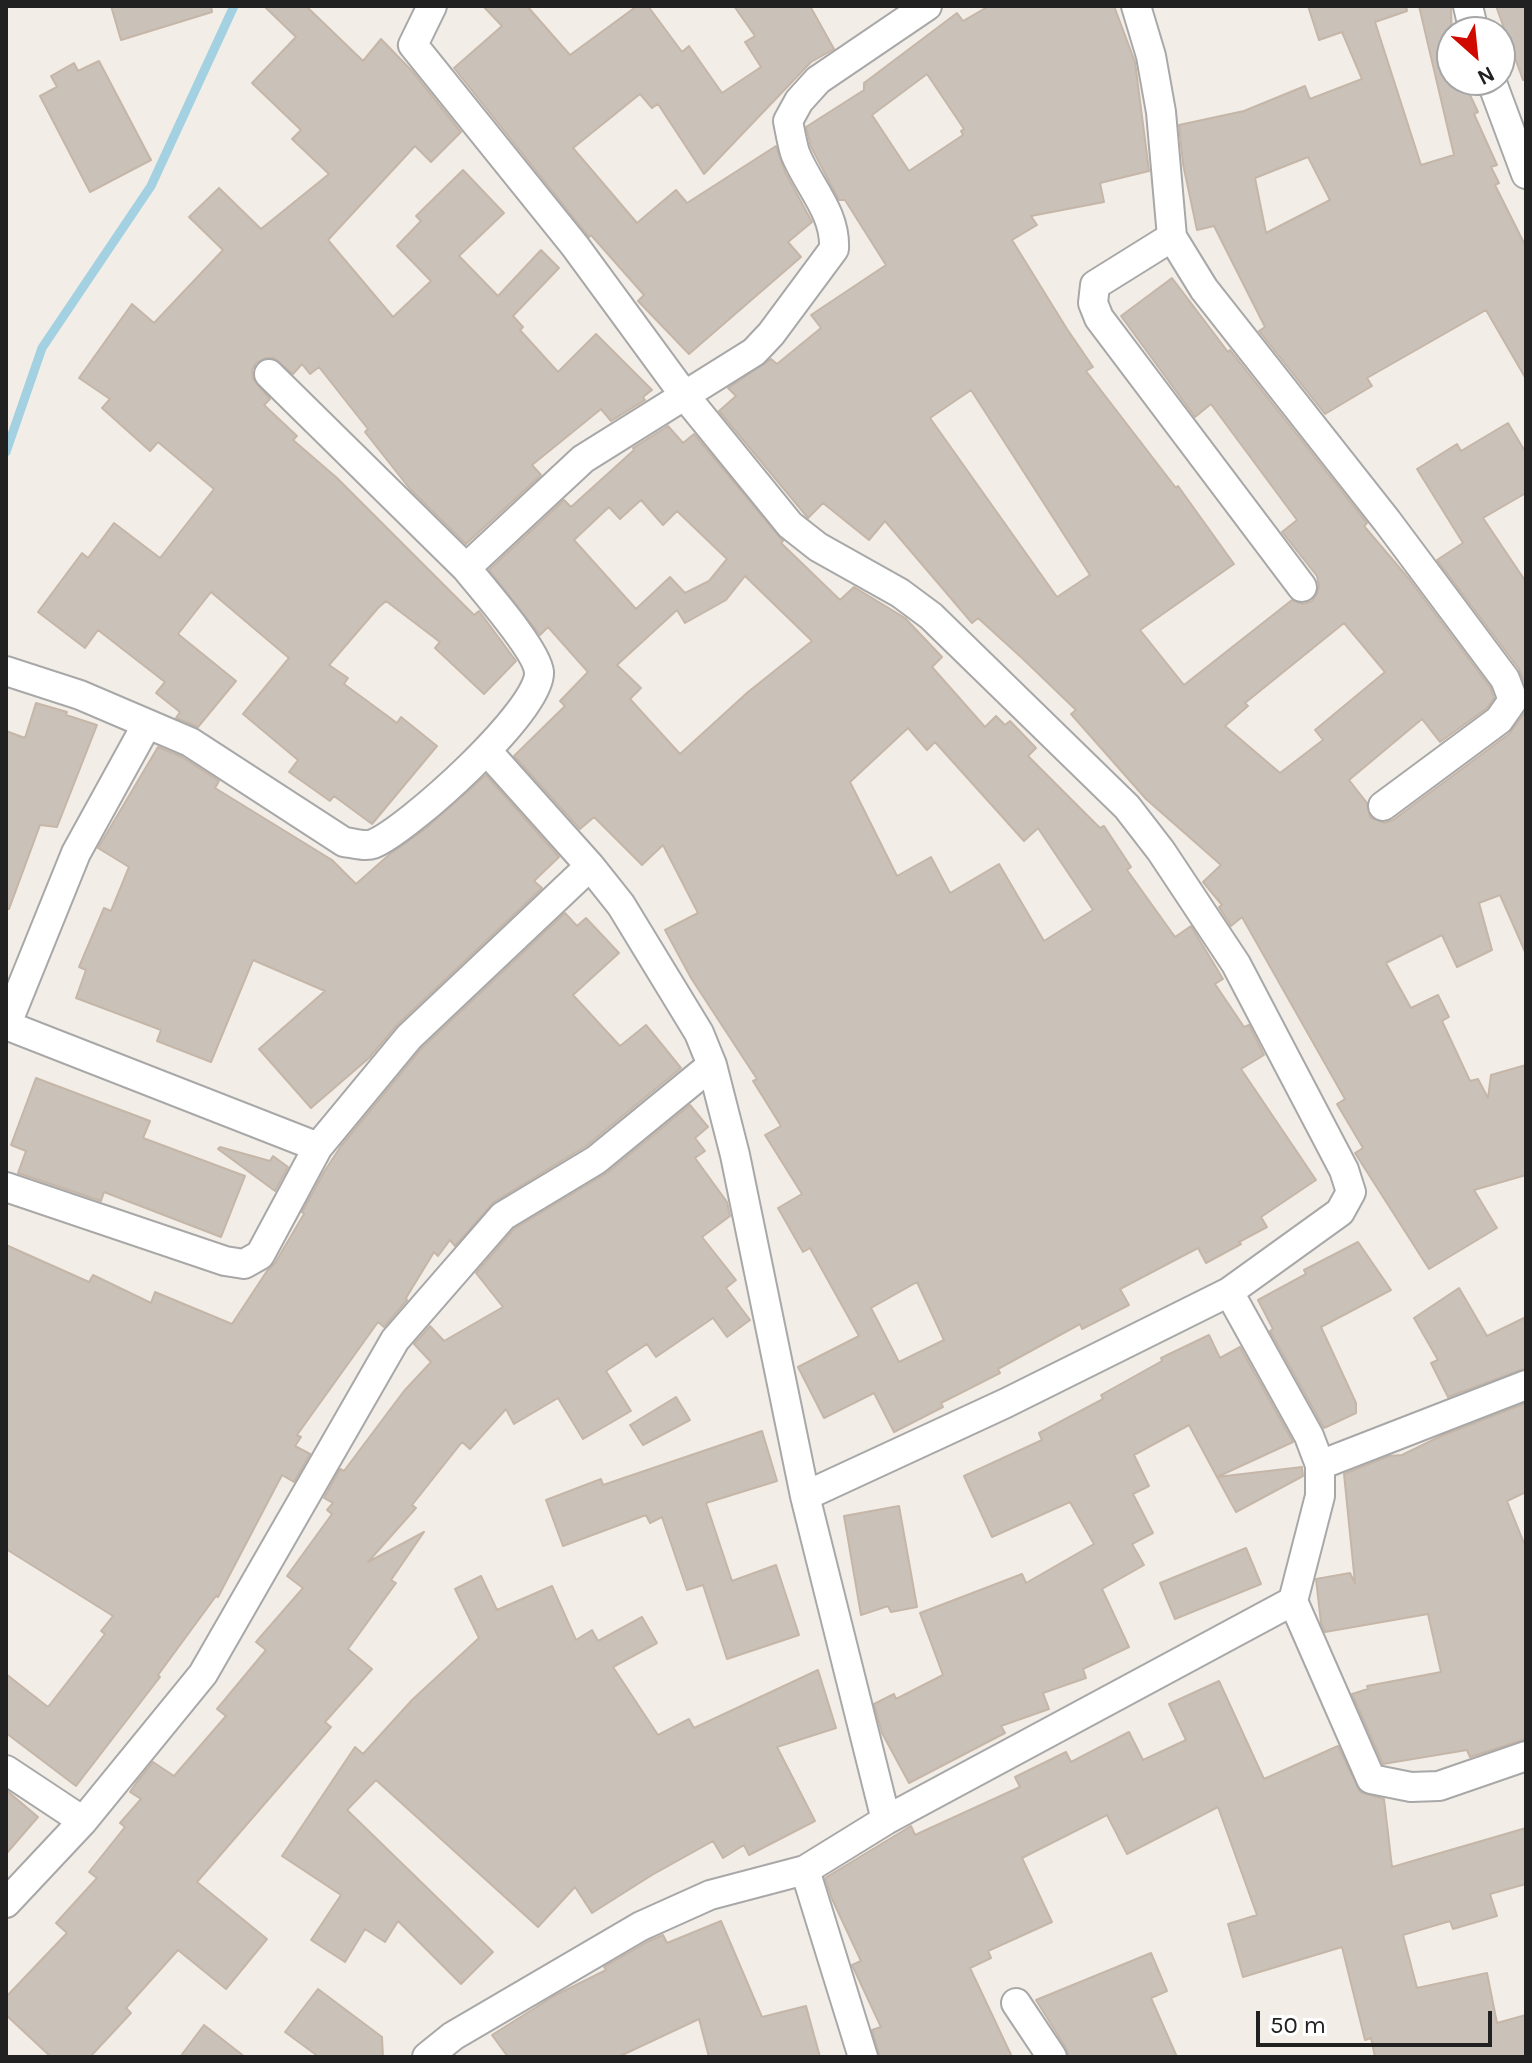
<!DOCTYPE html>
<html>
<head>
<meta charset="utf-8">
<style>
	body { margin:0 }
	#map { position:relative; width:1532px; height:2063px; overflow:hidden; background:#f2eee7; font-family:Karla,sans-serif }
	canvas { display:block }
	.frame { position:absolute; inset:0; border:8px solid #212121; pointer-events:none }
	.north { position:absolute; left:1436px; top:16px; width:80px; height:80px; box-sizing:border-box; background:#fff; border:2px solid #a6a6a6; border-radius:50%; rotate:153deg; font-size:22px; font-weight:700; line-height:32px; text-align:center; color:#212121 }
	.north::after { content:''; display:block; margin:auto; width:28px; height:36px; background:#d10a00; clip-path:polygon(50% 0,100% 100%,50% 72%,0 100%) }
	.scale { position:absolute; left:1256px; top:2011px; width:236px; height:36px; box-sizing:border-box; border:4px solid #212121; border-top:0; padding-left:10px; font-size:24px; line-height:28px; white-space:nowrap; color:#212121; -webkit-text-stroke:6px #fff; paint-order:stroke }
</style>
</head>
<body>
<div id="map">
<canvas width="1532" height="2063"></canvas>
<div class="frame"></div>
<div class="north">N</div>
<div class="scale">50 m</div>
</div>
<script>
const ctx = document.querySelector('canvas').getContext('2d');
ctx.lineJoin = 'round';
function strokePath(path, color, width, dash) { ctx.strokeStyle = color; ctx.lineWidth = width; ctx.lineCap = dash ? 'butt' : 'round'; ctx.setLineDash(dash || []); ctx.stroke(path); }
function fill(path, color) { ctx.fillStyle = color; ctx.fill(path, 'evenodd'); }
strokePath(new Path2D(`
	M 6,452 L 42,348 L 151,186 L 234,6`), '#a4d1e2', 9);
const building = new Path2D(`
	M 111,6 L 211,6 L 212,12 L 121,40 Z
	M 264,6 L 306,6 L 363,61 L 381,39 L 412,71 L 461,132 L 431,162 L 415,146 L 328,240 L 393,317 L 431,281 L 397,246 L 421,221 L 416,216 L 463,170 L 504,213 L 459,256 L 498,296 L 541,250 L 559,268 L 513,316 L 523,327 L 520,330 L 558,372 L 596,334 L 652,390 L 643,397 L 645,400 L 611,421 L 601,409 L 532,465 L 541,475 L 466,544 L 410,489 L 365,432 L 368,429 L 319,367 L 310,374 L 302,364 L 293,374 L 274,358 L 265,358 L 256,363 L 252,370 L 253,379 L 270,399 L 264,405 L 297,436 L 293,440 L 337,478 L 474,615 L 479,611 L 516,661 L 484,694 L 435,648 L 440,642 L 386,601 L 378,608 L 329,665 L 348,678 L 344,684 L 397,723 L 401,717 L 437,746 L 372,824 L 334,796 L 330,801 L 289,772 L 298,760 L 243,714 L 289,658 L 211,592 L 178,634 L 236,681 L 198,727 L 176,718 L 180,712 L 156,693 L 165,682 L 98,630 L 85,648 L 38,612 L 82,553 L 88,558 L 114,523 L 160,558 L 214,489 L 158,442 L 150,451 L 102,408 L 110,399 L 79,378 L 132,304 L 154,323 L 223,250 L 189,217 L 219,188 L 261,229 L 329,174 L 292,139 L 301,130 L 252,83 L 296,37 Z
	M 483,6 L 527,6 L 570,55 L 637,6 L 648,6 L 682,52 L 689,46 L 722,93 L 761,67 L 745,42 L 755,36 L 734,6 L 810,6 L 834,49 L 811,62 L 704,174 L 658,104 L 652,108 L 640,94 L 573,148 L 637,223 L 676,190 L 687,203 L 776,146 L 785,172 L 812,222 L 788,242 L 801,257 L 689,354 L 638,301 L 644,295 L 591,235 L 589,237 L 454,68 L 502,26 Z
	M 989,6 L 1114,6 L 1135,62 L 1149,171 L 1100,183 L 1104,202 L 1031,216 L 1037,225 L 1012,240 L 1067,329 L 1093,367 L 1086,371 L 1176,488 L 1178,486 L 1234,564 L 1140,630 L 1184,685 L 1292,600 L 1303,604 L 1312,601 L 1317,594 L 1319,586 L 1317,576 L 1282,532 L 1297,520 L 1211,404 L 1195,417 L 1121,316 L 1172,278 L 1228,352 L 1230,350 L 1367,523 L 1364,526 L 1409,579 L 1490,687 L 1494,698 L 1487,708 L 1440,742 L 1422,719 L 1349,780 L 1367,803 L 1370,817 L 1384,823 L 1393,820 L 1509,734 L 1526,711 L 1526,954 L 1500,895 L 1479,903 L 1492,950 L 1457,967 L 1442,935 L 1386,963 L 1411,1008 L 1438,995 L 1449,1017 L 1442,1021 L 1470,1081 L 1478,1079 L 1488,1098 L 1491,1075 L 1526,1065 L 1526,1175 L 1474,1190 L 1497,1228 L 1429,1269 L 1355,1153 L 1363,1148 L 1337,1104 L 1345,1099 L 1242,917 L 1231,926 L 1219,907 L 1222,905 L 1203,882 L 1221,865 L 1146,799 L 1071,714 L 1076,710 L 1022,658 L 978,618 L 972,623 L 885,521 L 869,540 L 823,503 L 808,518 L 719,411 L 736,396 L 728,388 L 771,359 L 777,364 L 821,328 L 811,315 L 886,265 L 845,200 L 839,200 L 811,147 L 806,127 L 864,90 L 864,83 L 957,13 L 963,21 ZM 927,74 L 964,129 L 961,131 L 963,135 L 909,171 L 872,115 ZM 971,390 L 1090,575 L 1057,597 L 930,418 ZM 1344,623 L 1385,672 L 1315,730 L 1323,740 L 1280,773 L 1225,726 L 1248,706 L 1245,703 Z
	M 1308,6 L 1406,6 L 1407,11 L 1375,22 L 1421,165 L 1454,155 L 1419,6 L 1451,6 L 1452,45 L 1449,47 L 1452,54 L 1452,80 L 1463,80 L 1478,112 L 1474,114 L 1497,165 L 1491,167 L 1499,183 L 1495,185 L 1526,247 L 1526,379 L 1486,310 L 1367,378 L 1372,386 L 1325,414 L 1259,331 L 1265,327 L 1214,226 L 1197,230 L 1183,164 L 1179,125 L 1244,111 L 1305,86 L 1310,99 L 1362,79 L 1342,32 L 1319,40 ZM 1308,157 L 1330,200 L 1266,233 L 1255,178 Z
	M 1496,6 L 1526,6 L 1526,79 L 1523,80 Z
	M 99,61 L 151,160 L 90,192 L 40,96 L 57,87 L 51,76 L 74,63 L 78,71 Z
	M 1508,423 L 1526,453 L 1526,493 L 1483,518 L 1526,582 L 1526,686 L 1519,669 L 1437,560 L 1463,543 L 1417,469 L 1457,444 L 1461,451 Z
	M 668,426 L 683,443 L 694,434 L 783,541 L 781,543 L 840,600 L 854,587 L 905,618 L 942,657 L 932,667 L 985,727 L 996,716 L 1005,725 L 1010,721 L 1036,748 L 1028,756 L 1100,828 L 1104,826 L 1131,867 L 1127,870 L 1175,937 L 1191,926 L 1223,979 L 1215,984 L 1244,1027 L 1249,1025 L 1264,1055 L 1241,1069 L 1316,1180 L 1261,1217 L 1267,1227 L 1239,1242 L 1241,1244 L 1206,1263 L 1198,1248 L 1120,1289 L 1129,1305 L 1082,1329 L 1080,1324 L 998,1369 L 1000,1373 L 941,1403 L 943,1407 L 894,1432 L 874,1393 L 824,1418 L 798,1367 L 859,1336 L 810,1248 L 803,1252 L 778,1208 L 802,1194 L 765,1135 L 781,1126 L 753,1081 L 757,1079 L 691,978 L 665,930 L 698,913 L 663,845 L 642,865 L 594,817 L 580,829 L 514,756 L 565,706 L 560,701 L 588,672 L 548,627 L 540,635 L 489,570 L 564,500 L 571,507 L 634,450 L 633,448 ZM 641,500 L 663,525 L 677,511 L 727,559 L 709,581 L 685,593 L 670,577 L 636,609 L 574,540 L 609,507 L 620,519 ZM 745,576 L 812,641 L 748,692 L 680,754 L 630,699 L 641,688 L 617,665 L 677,610 L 685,623 L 726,600 ZM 908,728 L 927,750 L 935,742 L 1024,841 L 1038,828 L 1093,910 L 1044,941 L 999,864 L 950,893 L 931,857 L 897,876 L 850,782 ZM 917,1282 L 944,1340 L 899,1362 L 871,1308 Z
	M 36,703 L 67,712 L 66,715 L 97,725 L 57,827 L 40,825 L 9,909 L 6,909 L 6,731 L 25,738 Z
	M 158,747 L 182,757 L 219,781 L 215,788 L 332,860 L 356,884 L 390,854 L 425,829 L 486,775 L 559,857 L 534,881 L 542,888 L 397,1025 L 369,1058 L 311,1108 L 259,1049 L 325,991 L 253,960 L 211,1062 L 157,1041 L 161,1030 L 76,998 L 86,970 L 79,967 L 104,908 L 111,911 L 129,867 L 98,848 Z
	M 565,913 L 577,926 L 586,918 L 619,953 L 573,995 L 620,1046 L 646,1025 L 681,1068 L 586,1146 L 494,1202 L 455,1246 L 450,1240 L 438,1256 L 434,1252 L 406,1298 L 407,1300 L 384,1327 L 378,1322 L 297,1435 L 301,1437 L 295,1446 L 310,1454 L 294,1482 L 282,1475 L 218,1597 L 216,1596 L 158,1675 L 160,1677 L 76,1786 L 6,1733 L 6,1674 L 48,1707 L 105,1634 L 101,1631 L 113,1616 L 6,1549 L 6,1245 L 89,1282 L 93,1275 L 151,1303 L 155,1292 L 232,1324 L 267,1271 L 275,1263 L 304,1214 L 302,1212 L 324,1172 L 341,1146 L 421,1049 Z
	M 36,1078 L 150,1121 L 143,1138 L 245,1176 L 221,1237 L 104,1192 L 101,1201 L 18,1173 L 26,1151 L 11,1145 Z
	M 690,1105 L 708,1127 L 695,1138 L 705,1151 L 695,1158 L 727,1202 L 730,1216 L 702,1237 L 736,1280 L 726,1288 L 750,1320 L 727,1337 L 713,1318 L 656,1357 L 647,1344 L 606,1371 L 631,1411 L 583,1439 L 558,1398 L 514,1424 L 506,1409 L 470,1449 L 462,1442 L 412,1505 L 416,1508 L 368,1562 L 424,1532 L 391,1580 L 396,1583 L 348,1649 L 372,1669 L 325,1722 L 331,1727 L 197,1882 L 267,1939 L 226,1989 L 178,1950 L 126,2008 L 131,2013 L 90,2057 L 51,2057 L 6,2015 L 6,1997 L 67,1933 L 56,1923 L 97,1878 L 89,1872 L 125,1827 L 120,1823 L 141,1799 L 130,1792 L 136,1783 L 153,1762 L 174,1776 L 226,1716 L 217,1709 L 266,1650 L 256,1642 L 303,1588 L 287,1576 L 332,1514 L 327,1510 L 333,1503 L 324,1498 L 340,1469 L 344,1471 L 404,1391 L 431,1362 L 414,1344 L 430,1326 L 444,1341 L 503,1307 L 476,1273 L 514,1229 L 607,1173 Z
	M 220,1147 L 270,1161 L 273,1156 L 288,1167 L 275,1191 L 218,1149 Z
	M 1358,1242 L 1391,1290 L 1321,1327 L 1356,1403 L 1356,1413 L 1324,1428 L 1270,1331 L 1273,1329 L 1258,1300 L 1306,1274 L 1304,1270 Z
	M 1459,1288 L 1487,1336 L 1526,1317 L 1526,1368 L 1448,1397 L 1431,1363 L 1438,1360 L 1414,1318 Z
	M 1209,1335 L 1220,1358 L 1240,1347 L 1293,1442 L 1217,1477 L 1189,1425 L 1134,1455 L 1149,1486 L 1133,1494 L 1153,1533 L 1132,1544 L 1144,1565 L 1102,1589 L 1129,1647 L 1083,1669 L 1086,1678 L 1043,1693 L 1049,1709 L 1001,1726 L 1005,1733 L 909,1783 L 882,1733 L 874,1704 L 894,1694 L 896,1699 L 943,1675 L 920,1613 L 1022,1574 L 1026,1583 L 1094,1544 L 1070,1502 L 992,1537 L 964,1476 L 1042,1440 L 1039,1433 L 1103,1399 L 1101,1395 L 1162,1361 L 1161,1358 Z
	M 676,1397 L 690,1420 L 643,1445 L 630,1425 Z
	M 1526,1403 L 1526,1492 L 1507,1501 L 1526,1548 L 1526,1739 L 1470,1757 L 1467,1750 L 1383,1764 L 1352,1694 L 1368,1689 L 1367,1686 L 1441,1672 L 1428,1614 L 1325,1632 L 1321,1623 L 1316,1579 L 1350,1573 L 1355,1583 L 1344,1474 L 1389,1456 L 1402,1455 L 1441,1436 Z
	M 762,1431 L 777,1481 L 706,1503 L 732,1581 L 776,1565 L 799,1635 L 727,1659 L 703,1585 L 687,1590 L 662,1517 L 650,1523 L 646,1515 L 563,1546 L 546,1500 L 601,1479 L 603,1485 Z
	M 1302,1467 L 1303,1476 L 1236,1512 L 1217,1477 Z
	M 899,1506 L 917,1607 L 891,1612 L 888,1606 L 861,1615 L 844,1516 Z
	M 1246,1548 L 1261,1584 L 1175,1619 L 1160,1583 Z
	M 481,1576 L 497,1610 L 552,1586 L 576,1640 L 592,1630 L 598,1641 L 642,1617 L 657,1643 L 613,1667 L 658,1735 L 689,1719 L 694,1728 L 818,1670 L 836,1728 L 777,1747 L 815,1821 L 749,1855 L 744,1845 L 723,1858 L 713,1841 L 652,1875 L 592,1913 L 575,1887 L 538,1927 L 376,1780 L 347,1810 L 493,1952 L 461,1984 L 398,1921 L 385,1942 L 365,1929 L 345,1962 L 311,1940 L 341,1895 L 282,1856 L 355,1747 L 363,1754 L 412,1700 L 479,1638 L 455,1589 Z
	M 1219,1681 L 1264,1779 L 1338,1746 L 1360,1792 L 1384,1799 L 1392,1867 L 1526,1828 L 1526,1884 L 1490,1894 L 1497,1916 L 1453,1929 L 1450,1921 L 1403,1935 L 1417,1988 L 1487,1973 L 1497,2023 L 1526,2015 L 1526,2057 L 1375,2057 L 1371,2038 L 1365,2040 L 1342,1947 L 1243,1977 L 1228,1924 L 1257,1915 L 1218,1807 L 1127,1854 L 1107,1815 L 1022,1858 L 1052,1922 L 988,1951 L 991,1958 L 970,1968 L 1012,2057 L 880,2057 L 872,2030 L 881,2027 L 852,1965 L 861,1961 L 832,1899 L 825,1878 L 911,1826 L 915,1835 L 1020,1787 L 1015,1777 L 1066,1752 L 1071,1762 L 1129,1732 L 1143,1760 L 1186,1740 L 1169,1704 Z
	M 6,1790 L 38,1817 L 6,1854 Z
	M 721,1921 L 762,2017 L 806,2006 L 820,2057 L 709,2057 L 699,2019 L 618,2057 L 508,2057 L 492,2035 L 554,1996 L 606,1970 L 604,1967 L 649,1941 L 663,1935 L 667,1943 Z
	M 1151,1953 L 1167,1991 L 1151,1998 L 1177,2057 L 1069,2057 L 1066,2048 L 1036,2000 Z
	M 318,1989 L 382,2037 L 383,2057 L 319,2057 L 285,2032 Z
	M 204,2025 L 245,2057 L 180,2057 Z`);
fill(building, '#cac1b9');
strokePath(building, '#c5b6a8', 2);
const minor = new Path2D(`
	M 432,6 L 413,45 L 575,246 L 685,396 L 790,525 L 818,547 L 900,593 L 931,616 L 1127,807 L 1161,851 L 1236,964 L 1344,1170 L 1351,1192 L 1340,1212 L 1229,1292 L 1006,1403 L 805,1496
	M 1136,6 L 1151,56 L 1161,112 L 1172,237 L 1095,285 L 1093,303 L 1099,318 L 1302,587
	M 1468,6 L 1474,32
	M 1491,80 L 1526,174
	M 1172,237 L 1204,289 L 1387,521 L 1505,679 L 1513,700 L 1499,720 L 1383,806
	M 269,374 L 466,568
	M 6,671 L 80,695 L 190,742 L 344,842 C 353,843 365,847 373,844 C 408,830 542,709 539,672 C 537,650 482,588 466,568 L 583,459 L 754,352 L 771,334 L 834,249 C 836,212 808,186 795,153 C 792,143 790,131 788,121 L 799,101 L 818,80 L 927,6
	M 487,751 L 590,866 L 621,905 L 699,1033 L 712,1065 L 735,1155 L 805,1496 L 886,1820
	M 6,1025 L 318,1147
	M 6,1026 L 76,853 L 147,724
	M 6,1187 L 225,1261 L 244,1264 L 260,1255 L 318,1147 L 409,1037 L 590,866
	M 1229,1292 L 1309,1436 L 1320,1465 L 1320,1496 L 1293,1601 L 1371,1779 L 1411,1787 L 1439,1786 L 1526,1756
	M 1320,1465 L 1526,1385
	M 6,1770 L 83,1821
	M 805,1870 L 863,2057
	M 6,1903 L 83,1821 L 203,1674 L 395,1340 L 503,1216 L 596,1160 L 712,1065
	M 1016,2003 L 1052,2057
	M 427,2057 L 453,2036 L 641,1926 L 710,1895 L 805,1870 L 886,1820 L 1293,1601`);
strokePath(minor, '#a8a8a8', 32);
strokePath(minor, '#fff', 28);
</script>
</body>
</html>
